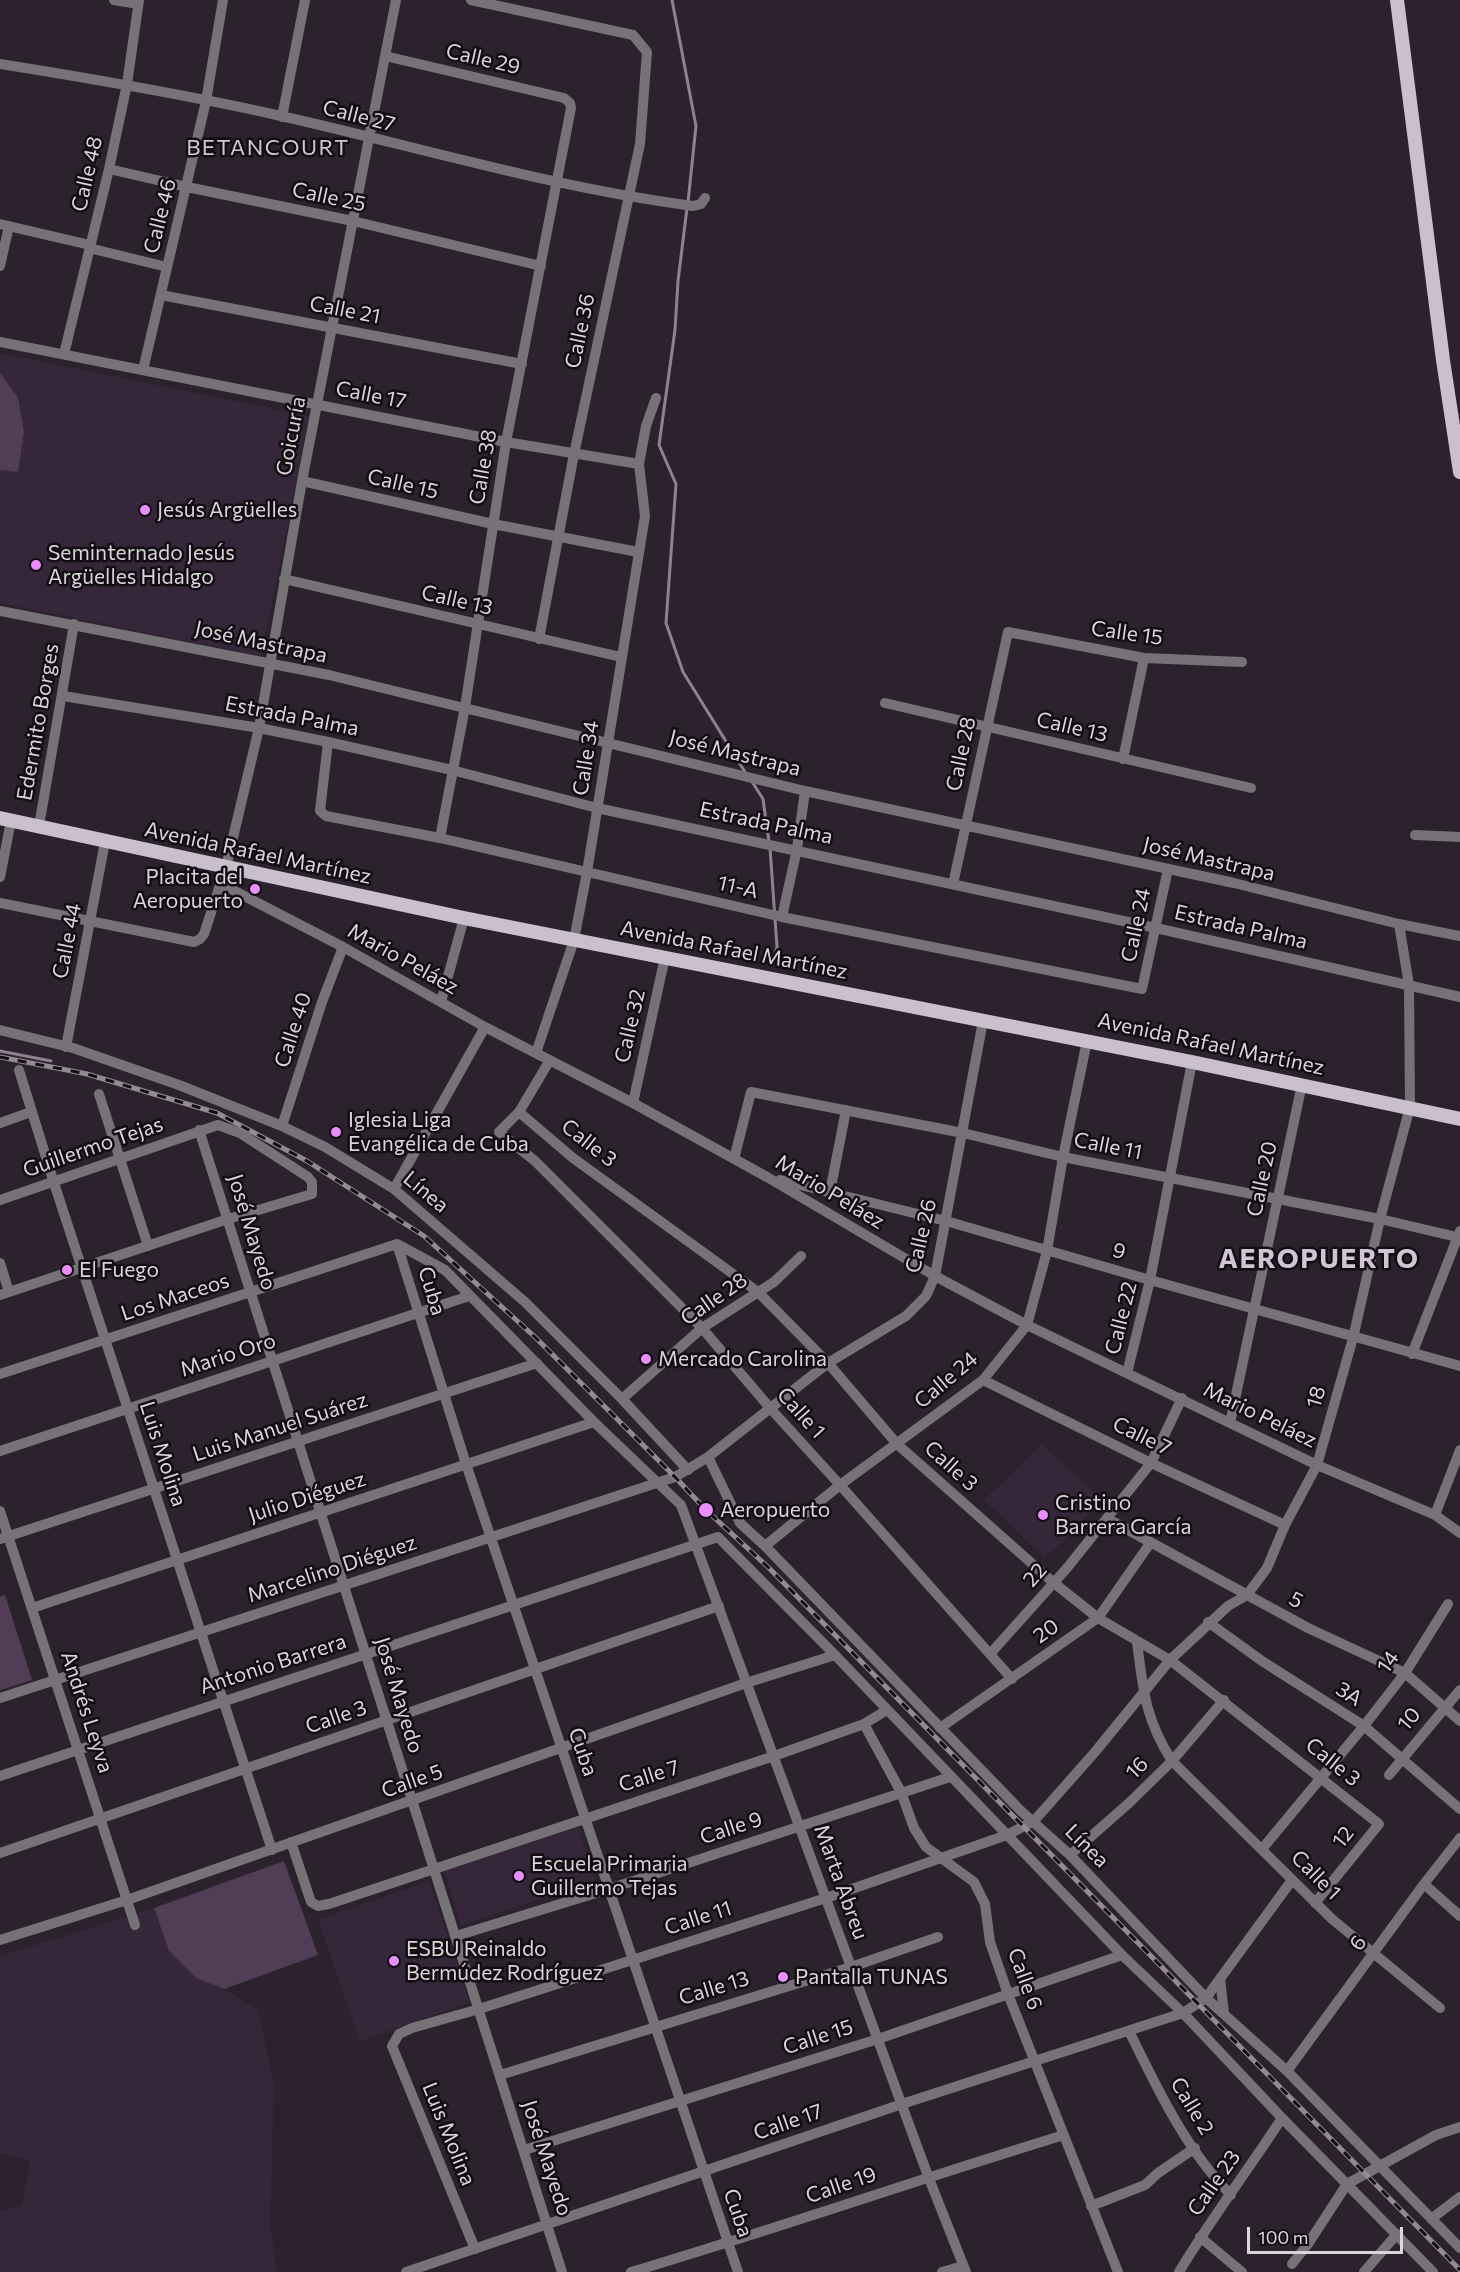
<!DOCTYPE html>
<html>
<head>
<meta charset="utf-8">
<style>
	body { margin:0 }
	#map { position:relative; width:1460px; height:2272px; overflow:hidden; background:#2c222e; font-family:Commissioner,sans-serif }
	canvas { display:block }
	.scale { position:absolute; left:1247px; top:2227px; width:156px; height:27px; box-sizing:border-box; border:3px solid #dbd4dc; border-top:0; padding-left:8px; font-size:18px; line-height:21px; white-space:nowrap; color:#dbd4dc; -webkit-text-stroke:4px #110d12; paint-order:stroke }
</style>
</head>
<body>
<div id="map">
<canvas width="1460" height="2272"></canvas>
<div class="scale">100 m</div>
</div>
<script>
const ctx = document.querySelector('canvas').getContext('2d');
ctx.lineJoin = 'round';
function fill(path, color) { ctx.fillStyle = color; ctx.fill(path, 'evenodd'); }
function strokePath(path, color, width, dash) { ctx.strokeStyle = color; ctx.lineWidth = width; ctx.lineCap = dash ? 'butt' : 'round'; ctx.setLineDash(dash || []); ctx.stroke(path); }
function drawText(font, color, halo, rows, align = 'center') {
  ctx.font = font + ' Commissioner,sans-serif'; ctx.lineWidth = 5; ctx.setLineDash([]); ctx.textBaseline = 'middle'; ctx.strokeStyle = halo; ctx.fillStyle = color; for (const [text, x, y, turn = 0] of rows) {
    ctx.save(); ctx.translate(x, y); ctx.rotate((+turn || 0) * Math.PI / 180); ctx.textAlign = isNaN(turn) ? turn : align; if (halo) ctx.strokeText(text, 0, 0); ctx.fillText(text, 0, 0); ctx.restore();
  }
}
fill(new Path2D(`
	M 0,353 L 309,416 L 261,656 L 0,603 Z
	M 1042,1444 L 1100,1498 L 1075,1530 L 1045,1558 L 984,1500 Z
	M 578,1827 L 595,1881 L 461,1925 L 444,1871 Z
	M 429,1881 L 470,2002 L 360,2041 L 318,1920 Z
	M 154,1908 L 169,1951 L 195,1978 L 224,1989 L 258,2010 L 274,2084 L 270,2223 L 277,2272 L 0,2272 L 0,2211 L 22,2205 L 30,2161 L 0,2153 L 0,1956 Z`), '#352739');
fill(new Path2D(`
	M 0,373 L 18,398 L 24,432 L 18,472 L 0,470 Z
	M 5,1595 L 32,1680 L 0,1690 L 0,1597 Z
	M 284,1861 L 318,1955 L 224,1989 L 196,1978 L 169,1951 L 154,1908 Z`), '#523d57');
strokePath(new Path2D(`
	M 672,0 L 696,126 L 688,202
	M 687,208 L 678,281 L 675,330 L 659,445 L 676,484 L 666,623 L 683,672 L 745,772
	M 751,780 L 763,799 L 769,842
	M 770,848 L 777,947 L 773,962
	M 0,1051 L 51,1061`), '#917f95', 3);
strokePath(new Path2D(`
	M 114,0 L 138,4
	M 471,0 L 633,35 L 647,52 L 640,144 L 574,454 L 539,639
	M 385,56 L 564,98 L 570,103 L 571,108 L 506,442 L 465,707 L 440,838
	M 0,64 C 94,79 188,95 281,116 C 419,147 554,188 693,206 L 701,204 L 705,198
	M 282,117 L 305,0
	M 109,169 L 187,187 L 353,221 L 541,266
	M 0,224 L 90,245
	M 89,248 L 167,267
	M 0,266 L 9,226
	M 161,295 L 522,364
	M 0,342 L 506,442 L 639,464 L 646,426 L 656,398
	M 64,354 L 109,169 L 127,84 L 139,0
	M 143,370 L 206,101 L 223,0
	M 302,481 L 493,524 L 638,552
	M 284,579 L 621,657
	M 0,611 L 329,675 L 805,791 L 1234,883 L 1399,924 L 1460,936
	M 63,696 L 259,728 L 328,742 L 452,770 L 597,808 L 1156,928 L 1460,997
	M 885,703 L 1251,788
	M 328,742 L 320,811 L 326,816 L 440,838 L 782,917 L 1142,989 L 1168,869
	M 1123,759 L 1144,658
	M 39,826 L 74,624
	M 1415,835 L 1460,837
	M 0,877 L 11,821
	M 221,884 L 343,947 L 485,1027 L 633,1103 L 767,1177 L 935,1276 L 1027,1325 L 1317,1465 L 1435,1515 L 1460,1533
	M 953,884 L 1008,632 L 1144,658 L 1242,662
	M 0,903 L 194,942 L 200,939 L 204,934 L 226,867 L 259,728 L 302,481 L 396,0
	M 782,917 L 797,849 L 805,791
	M 441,1002 L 464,918
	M 0,1030 L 73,1048 L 179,1085 L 282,1126 L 325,1147 L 394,1189 L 525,1302 L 622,1399 L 688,1470
	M 66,1047 L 105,842
	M 536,1053 L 574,940 L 587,872 L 645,516 L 639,464
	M 550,1060 L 519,1112 L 499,1132 L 535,1161 L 702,1328 L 770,1408 L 840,1485 L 1012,1679
	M 19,1070 L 54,1183 L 272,1850
	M 99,1094 L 148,1246
	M 633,1103 L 665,957
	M 519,1112 L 573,1158 L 758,1292 L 828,1363 L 897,1444 L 1054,1583 L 1098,1618 L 1170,1660 L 1379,1824 L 1315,1903
	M 0,1123 L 31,1112
	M 282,1126 L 322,1002 L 343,947
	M 199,1130 L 562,2272
	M 734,1159 L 751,1092 L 963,1133 L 1063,1157 L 1380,1219 L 1457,1237
	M 780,1180 L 946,1221 L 1150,1280 L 1460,1366
	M 394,1189 L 485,1027
	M 830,1192 L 846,1110
	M 0,1200 L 218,1125 L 240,1133 L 308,1177 L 312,1182 L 312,1194 L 228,1219 L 0,1295
	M 397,1244 L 445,1270 L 594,1422 L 681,1505 L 928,2176 L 966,2272
	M 397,1244 L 466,1464 L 738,2272
	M 0,1263 L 9,1292
	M 1412,1354 L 1460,1231
	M 1127,1373 L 1150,1280 L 1192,1062
	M 0,1374 L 397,1244
	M 983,1380 L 1151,1463 L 1285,1525
	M 622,1399 L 702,1328 L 774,1282 L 801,1256
	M 1230,1423 L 1302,1084
	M 0,1451 L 469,1296
	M 708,1457 L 740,1523 L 765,1546 L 1021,1811 L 1070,1855 L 1206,1998 L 1287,2071 L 1460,2248
	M 0,1511 L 135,1925
	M 1435,1515 L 1460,1450
	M 1108,1519 L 1308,1628 L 1405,1673 L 1460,1721
	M 0,1539 L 537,1363
	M 765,1546 L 840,1485 L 983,1380 L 1027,1325 L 1047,1251 L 1063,1157 L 1087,1041
	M 32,1608 L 594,1422
	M 1208,1622 L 1262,1661 L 1364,1726 L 1460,1809
	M 1137,1642 C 1143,1689 1145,1719 1172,1761 L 1332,1919 L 1440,2008
	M 990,1654 L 1067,1568 L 1151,1463 L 1182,1398
	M 0,1698 L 675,1477 L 708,1457 L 828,1363 L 906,1316 L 926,1296 L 935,1276 L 983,1021
	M 864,1724 L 901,1792 L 914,1828 L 926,1847 L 974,1882 L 985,1904 L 990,1942 L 1008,1994 L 1118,2272
	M 940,1728 L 1098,1618 L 1151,1542
	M 1389,1775 L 1460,1690
	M 0,1776 L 718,1537 L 835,1655 L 1122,1955 L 1183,2013 L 1282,2118 L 1433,2272
	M 291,1842 L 311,1902 L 318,1906 L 329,1904 L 774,1756 L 864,1724 L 887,1710
	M 1262,1849 L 1364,1726 L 1405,1673 L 1448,1604
	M 0,1853 L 719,1606
	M 1070,1855 L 1129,1803 L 1172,1761 L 1224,1700
	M 1424,1884 L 1460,1916
	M 456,1936 L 609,1889 L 950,1777
	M 0,1940 L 127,1900 L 746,1683 L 835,1655
	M 1220,1979 L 1224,2013
	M 1129,2031 C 1157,2088 1186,2150 1231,2195
	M 1287,2071 L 1424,1884 L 1460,1838
	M 500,2075 L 851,1967 L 938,1937
	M 524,2150 L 878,2039 L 1122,1955
	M 1091,2206 L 1145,2185 L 1158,2173 L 1195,2148
	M 1431,2219 L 1460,2197
	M 1200,2237 L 1242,2272
	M 475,2249 L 392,2046 L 399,2034 L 412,2028 L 479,2009 L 826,1898 L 1007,1835 L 1034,1821 L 1095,1752 L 1170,1660 L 1228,1606 L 1247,1595 L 1267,1568 L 1285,1525 L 1317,1465 L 1353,1338 L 1380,1219 L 1410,1107 L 1409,985 L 1399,924
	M 1292,2264 L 1308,2244 L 1347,2184 L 1436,2135 L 1460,2127
	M 406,2272 L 902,2104 L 1183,2013 L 1206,1998 L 1292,1880
	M 631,2272 C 776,2229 919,2179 1064,2135
	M 942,2272 L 963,2266
	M 1179,2272 C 1211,2219 1248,2170 1282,2118
	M 1364,2272 L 1397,2234`), '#777278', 10);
strokePath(new Path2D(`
	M 1397,0 L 1443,360 L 1460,472
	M 0,818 L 464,918 L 1192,1062 L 1460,1119`), '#cabfcd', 14);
const rail = new Path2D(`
	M 0,1057 L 87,1074 L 217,1113 L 307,1161 L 424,1236 L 536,1338 L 675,1477 L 706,1510 L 769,1568 L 1460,2270`);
strokePath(rail, '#938a94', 5);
strokePath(rail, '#110d12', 3, [9]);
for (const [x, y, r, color] of [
	[145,510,6,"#e98efe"],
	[36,565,6,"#e98efe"],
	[255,889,6,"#e98efe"],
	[336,1132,6,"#e98efe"],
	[67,1270,6,"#e98efe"],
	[646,1359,6,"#e98efe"],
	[706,1510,8,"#e98efe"],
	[1043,1515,6,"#e98efe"],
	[519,1876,6,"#e98efe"],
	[394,1961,6,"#e98efe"],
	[783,1977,6,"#e98efe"]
]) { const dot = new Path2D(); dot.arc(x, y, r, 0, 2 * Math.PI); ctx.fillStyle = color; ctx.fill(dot); strokePath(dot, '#110d12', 2); }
drawText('21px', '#dbd4dc', '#110d12', [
	["Calle 29",483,59,13],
	["Calle 27",359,116,14],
	["Calle 48",87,174,-77],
	["Calle 25",329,197,12],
	["Calle 46",160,216,-76],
	["Calle 21",345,310,11],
	["Calle 36",580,331,-78],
	["Calle 17",371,395,11],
	["Goicuría",291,436,-79],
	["Calle 38",483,467,-80],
	["Calle 15",403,484,13],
	["Calle 13",457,600,13],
	["Calle 15",1127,633,8],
	["José Mastrapa",261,642,12],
	["Estrada Palma",292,716,11],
	["Edermito Borges",38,722,-80],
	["Calle 13",1072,727,13],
	["José Mastrapa",735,753,14],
	["Calle 28",961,754,-78],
	["Calle 34",586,758,-81],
	["Estrada Palma",766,823,12],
	["Avenida Rafael Martínez",258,853,12],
	["José Mastrapa",1209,859,13],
	["11-A",738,887,13],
	["Calle 24",1136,925,-78],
	["Estrada Palma",1241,927,13],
	["Calle 44",67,941,-79],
	["Avenida Rafael Martínez",734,950,11],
	["Mario Peláez",403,959,29],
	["Calle 32",630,1026,-77],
	["Calle 40",293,1030,-72],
	["Avenida Rafael Martínez",1211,1044,12],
	["Calle 3",589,1143,38],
	["Calle 11",1108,1146,11],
	["Guillermo Tejas",93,1147,-19],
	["Calle 20",1262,1179,-78],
	["Línea",426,1192,40],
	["Mario Peláez",830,1192,31],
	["José Mayedo",252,1232,73],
	["Calle 26",921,1236,-77],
	["9",1119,1251,16],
	["Cuba",432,1291,73],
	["Los Maceos",175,1297,-18],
	["Calle 28",714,1299,-35],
	["Calle 22",1121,1318,-76],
	["Mario Oro",228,1355,-18],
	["Calle 24",946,1380,-40],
	["18",1316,1397,-74],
	["Calle 1",801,1413,48],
	["Mario Peláez",1260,1415,26],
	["Luis Manuel Suárez",280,1427,-18],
	["Calle 7",1142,1436,26],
	["Luis Molina",163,1454,72],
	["Calle 3",951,1466,42],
	["Julio Diéguez",307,1497,-18],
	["Marcelino Diéguez",332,1569,-18],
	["22",1035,1575,-49],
	["5",1296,1600,28],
	["20",1046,1631,-35],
	["14",1388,1662,-55],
	["Antonio Barrera",273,1664,-18],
	["3A",1349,1694,33],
	["José Mayedo",399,1695,73],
	["Andrés Leyva",87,1712,72],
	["Calle 3",336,1717,-19],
	["10",1409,1719,-49],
	["Cuba",583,1752,71],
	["Calle 3",1333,1762,39],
	["16",1137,1768,-45],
	["Calle 7",649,1776,-18],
	["Calle 5",412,1781,-19],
	["Calle 9",731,1828,-18],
	["12",1343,1837,-51],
	["Línea",1087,1846,45],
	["Calle 1",1316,1875,45],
	["Marta Abreu",841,1882,70],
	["Calle 11",698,1918,-18],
	["6",1358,1943,-54],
	["Calle 6",1025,1979,70],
	["Calle 13",714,1988,-17],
	["Calle 15",818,2037,-18],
	["Calle 2",1192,2106,59],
	["Calle 17",788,2122,-19],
	["Luis Molina",449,2134,68],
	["José Mayedo",547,2158,72],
	["Calle 23",1214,2183,-55],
	["Calle 19",841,2185,-19],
	["Cuba",738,2213,71]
]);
drawText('21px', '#dbd4dc', '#110d12', [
	["Jesús Argüelles",157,510],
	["Seminternado Jesús",48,553],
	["Argüelles Hidalgo",48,577],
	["Placita del",243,877,"right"],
	["Aeropuerto",243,901,"right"],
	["Iglesia Liga",348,1120],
	["Evangélica de Cuba",348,1144],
	["El Fuego",79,1270],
	["Mercado Carolina",658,1359],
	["Cristino",1055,1503],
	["Barrera García",1055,1527],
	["Aeropuerto",720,1510],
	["Escuela Primaria",531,1864],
	["Guillermo Tejas",531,1888],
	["ESBU Reinaldo",406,1949],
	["Bermúdez Rodríguez",406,1973],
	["Pantalla TUNAS",795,1977]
], 'left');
ctx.letterSpacing = '1.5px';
drawText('22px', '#d1c4d4', '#110d12', [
	["BETANCOURT",268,148]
]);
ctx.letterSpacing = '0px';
ctx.letterSpacing = '1.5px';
drawText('bold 27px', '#d1c4d4', '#110d12', [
	["AEROPUERTO",1319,1259]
]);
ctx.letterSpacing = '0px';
</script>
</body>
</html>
